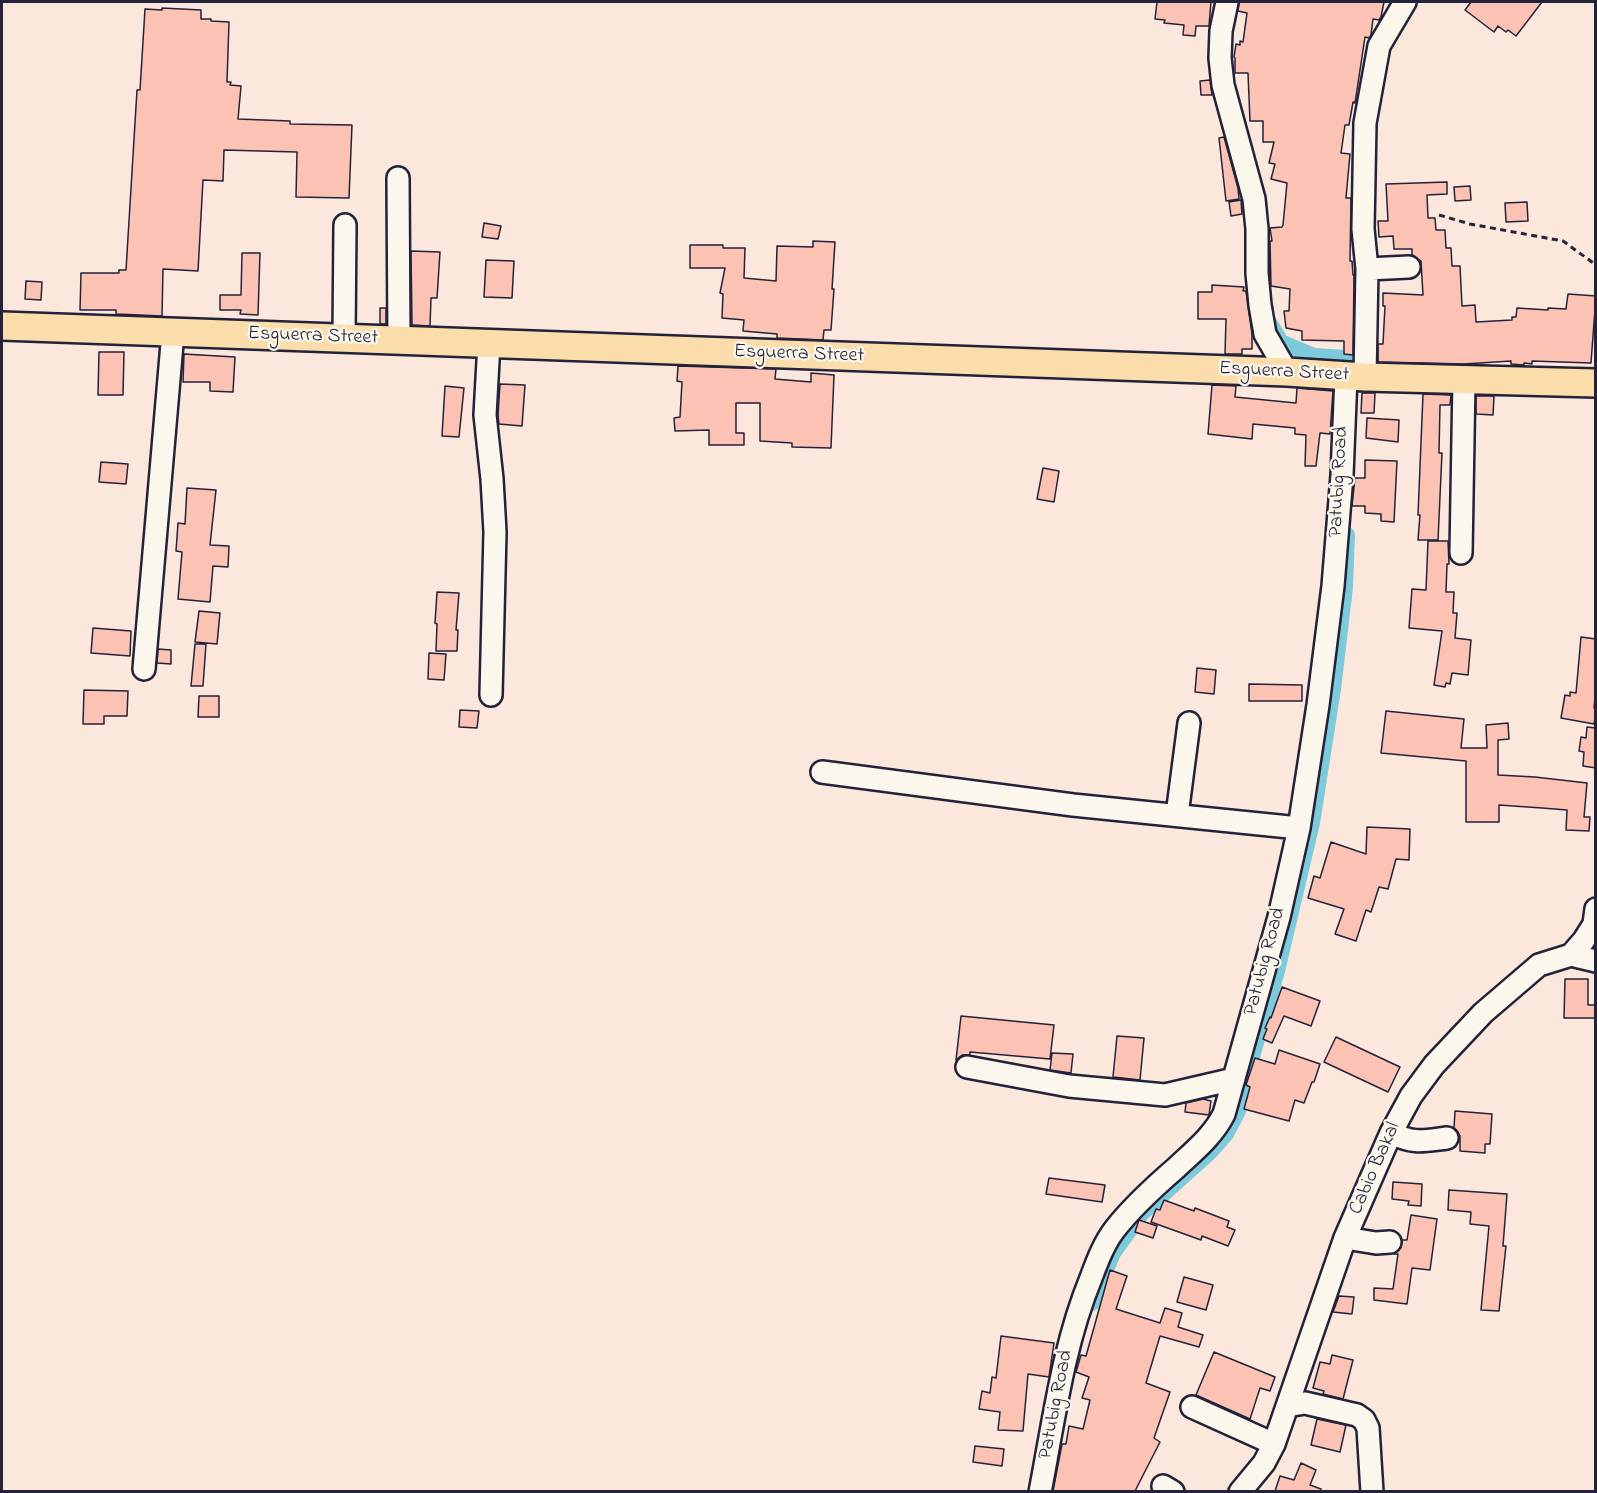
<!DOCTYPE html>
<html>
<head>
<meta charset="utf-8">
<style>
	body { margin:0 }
	#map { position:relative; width:1597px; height:1493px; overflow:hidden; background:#fbe7db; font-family:"Indie Flower",sans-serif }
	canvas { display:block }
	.frame { position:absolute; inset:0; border:3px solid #22223b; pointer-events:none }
</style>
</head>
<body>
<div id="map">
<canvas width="1597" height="1493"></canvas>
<div class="frame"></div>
</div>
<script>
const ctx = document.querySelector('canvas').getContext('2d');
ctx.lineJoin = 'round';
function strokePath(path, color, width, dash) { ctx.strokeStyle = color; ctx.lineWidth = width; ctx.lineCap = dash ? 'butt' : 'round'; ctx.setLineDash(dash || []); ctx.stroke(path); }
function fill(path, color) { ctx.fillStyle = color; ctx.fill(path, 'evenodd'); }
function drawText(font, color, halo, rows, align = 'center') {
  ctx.font = font + ' "Indie Flower",sans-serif'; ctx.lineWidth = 4.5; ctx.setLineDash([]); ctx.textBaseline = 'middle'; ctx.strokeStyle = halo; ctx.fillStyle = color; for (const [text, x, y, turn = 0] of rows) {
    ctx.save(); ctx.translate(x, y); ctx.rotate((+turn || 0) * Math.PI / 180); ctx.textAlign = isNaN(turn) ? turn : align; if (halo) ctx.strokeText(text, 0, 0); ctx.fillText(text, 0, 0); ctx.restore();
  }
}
strokePath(new Path2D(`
	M 1270,324 L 1281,342 L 1314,356 L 1346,358 L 1352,364
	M 1092,1303 L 1113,1253 L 1141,1214 L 1210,1152 L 1226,1134 L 1238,1111 L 1255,1046 L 1277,971 L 1312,823 L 1333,689 L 1345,587 L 1347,535`), '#7dcbda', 16);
const building = new Path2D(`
	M 1157,2 L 1211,2 L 1209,26 L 1196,26 L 1195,36 L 1183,35 L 1184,25 L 1164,23 L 1165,20 L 1155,19 Z
	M 1239,2 L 1384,2 L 1381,17 L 1379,20 L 1373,19 L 1371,35 L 1369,38 L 1365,37 L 1355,103 L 1353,102 L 1349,125 L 1345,125 L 1341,153 L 1350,154 L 1346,198 L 1351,198 L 1350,261 L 1352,261 L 1353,275 L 1354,275 L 1353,355 L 1344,354 L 1344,341 L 1302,340 L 1302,331 L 1286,328 L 1284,311 L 1289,311 L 1290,289 L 1271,286 L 1270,241 L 1272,241 L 1270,228 L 1282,227 L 1283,225 L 1287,183 L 1271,179 L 1275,164 L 1269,163 L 1274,142 L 1263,142 L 1263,121 L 1250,121 L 1248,73 L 1235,73 L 1235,58 L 1234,57 L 1236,44 L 1240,45 L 1240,41 L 1243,42 L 1247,13 L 1238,11 Z
	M 1471,2 L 1542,2 L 1516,36 L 1508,30 L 1506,32 L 1498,26 L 1494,32 L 1465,10 Z
	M 162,8 L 201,10 L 201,19 L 211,19 L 211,21 L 229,22 L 227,82 L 231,82 L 230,85 L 241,86 L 238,119 L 290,121 L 290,124 L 352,125 L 349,198 L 296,197 L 297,152 L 224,150 L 223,181 L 203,180 L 198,271 L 163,269 L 162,316 L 116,314 L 116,310 L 80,310 L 81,273 L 119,273 L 119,270 L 126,270 L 137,90 L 140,90 L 145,9 L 162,10 Z
	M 1210,80 L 1212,95 L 1201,95 L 1200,81 Z
	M 1224,137 L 1238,188 L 1239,199 L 1226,201 L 1219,138 Z
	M 1447,182 L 1447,194 L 1427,195 L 1428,218 L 1435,218 L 1436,230 L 1445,230 L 1446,248 L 1451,248 L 1452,266 L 1460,266 L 1462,306 L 1475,305 L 1476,322 L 1512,320 L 1512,317 L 1516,317 L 1517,308 L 1548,310 L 1548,308 L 1566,309 L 1568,294 L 1596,296 L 1591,363 L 1532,361 L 1532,364 L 1524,363 L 1524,365 L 1511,364 L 1511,361 L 1464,364 L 1378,362 L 1378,344 L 1383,344 L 1385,306 L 1383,306 L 1383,293 L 1423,295 L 1421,261 L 1412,255 L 1412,249 L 1394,249 L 1393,236 L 1379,237 L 1378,221 L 1388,221 L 1386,184 Z
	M 1470,186 L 1471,200 L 1455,201 L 1454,187 Z
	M 1241,200 L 1242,214 L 1231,216 L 1229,202 Z
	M 1527,202 L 1528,221 L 1506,222 L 1505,203 Z
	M 484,223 L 501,226 L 498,239 L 482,237 Z
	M 813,241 L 835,242 L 832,289 L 834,289 L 831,330 L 824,330 L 823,340 L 777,338 L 777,334 L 743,331 L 744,320 L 722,318 L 723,294 L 720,293 L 725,268 L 690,268 L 690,245 L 723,245 L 723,248 L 745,248 L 744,278 L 776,281 L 777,246 L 813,247 Z
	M 411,251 L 440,252 L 437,298 L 431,298 L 430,326 L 412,325 Z
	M 242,253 L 260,253 L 258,315 L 240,314 L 241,310 L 220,310 L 220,295 L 241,295 Z
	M 486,260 L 514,261 L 512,298 L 484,297 Z
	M 26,281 L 42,282 L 41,300 L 25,299 Z
	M 1212,285 L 1244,287 L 1243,291 L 1246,291 L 1252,334 L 1252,349 L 1242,349 L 1242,354 L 1225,354 L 1226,319 L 1198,319 L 1198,292 L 1212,292 Z
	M 380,308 L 386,308 L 386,324 L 380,324 Z
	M 99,352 L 124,352 L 123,395 L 98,395 Z
	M 184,354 L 235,357 L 233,392 L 210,391 L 210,382 L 183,382 Z
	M 678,366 L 776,369 L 775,379 L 811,382 L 811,373 L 834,375 L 831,448 L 792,447 L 792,443 L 760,441 L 760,403 L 736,403 L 736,433 L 744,433 L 744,445 L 709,445 L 709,430 L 675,431 L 674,418 L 680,417 L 682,382 L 677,381 Z
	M 500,384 L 525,385 L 522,426 L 499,424 L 498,415 Z
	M 1212,385 L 1236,386 L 1235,397 L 1296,403 L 1297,388 L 1333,391 L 1330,434 L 1320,433 L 1316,466 L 1305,466 L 1306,435 L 1295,434 L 1295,428 L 1253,424 L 1252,439 L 1208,434 Z
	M 445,386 L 464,388 L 459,437 L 442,436 Z
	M 1362,393 L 1375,393 L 1374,413 L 1361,413 Z
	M 1423,394 L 1451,395 L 1450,405 L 1440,405 L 1439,453 L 1442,453 L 1438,540 L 1418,540 L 1420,515 L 1418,515 Z
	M 1476,396 L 1494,396 L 1493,415 L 1476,414 Z
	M 1367,418 L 1399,420 L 1398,442 L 1366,438 Z
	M 1365,460 L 1397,461 L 1394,522 L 1381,521 L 1381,514 L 1365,513 L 1365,506 L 1352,506 L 1355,478 L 1365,478 Z
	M 101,462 L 128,464 L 126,484 L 99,482 Z
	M 1043,468 L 1059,471 L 1054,502 L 1037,499 Z
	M 187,488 L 216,490 L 210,545 L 229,546 L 228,567 L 213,566 L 210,602 L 178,599 L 182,552 L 176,551 L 178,523 L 185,524 Z
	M 1428,541 L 1448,541 L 1449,564 L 1447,564 L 1446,592 L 1454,592 L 1453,613 L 1457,613 L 1455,638 L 1471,640 L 1468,675 L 1452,673 L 1450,684 L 1446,683 L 1445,687 L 1434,685 L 1442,631 L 1409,628 L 1412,589 L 1426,590 Z
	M 437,592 L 459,593 L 456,630 L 458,630 L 457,651 L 436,651 L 437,624 L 435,623 Z
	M 199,611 L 220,613 L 217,644 L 195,642 Z
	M 93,628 L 131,631 L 130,656 L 91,653 Z
	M 1581,637 L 1596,639 L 1596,688 L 1594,708 L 1596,708 L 1596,713 L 1594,724 L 1561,718 L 1565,695 L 1570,696 L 1570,692 L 1576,693 Z
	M 195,644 L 206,644 L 203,686 L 191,686 Z
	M 158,649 L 171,650 L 171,664 L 157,663 Z
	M 429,653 L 446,654 L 444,680 L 428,679 Z
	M 1197,668 L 1216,670 L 1214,694 L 1195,692 Z
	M 1249,684 L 1302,685 L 1302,701 L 1249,701 Z
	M 84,690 L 128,691 L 127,716 L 104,716 L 104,724 L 83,724 Z
	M 199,696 L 219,696 L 219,717 L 198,717 Z
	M 460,710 L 479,711 L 477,728 L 459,727 Z
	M 1386,711 L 1464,719 L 1461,748 L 1487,748 L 1486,725 L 1508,723 L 1509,739 L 1498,740 L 1498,775 L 1535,777 L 1587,783 L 1584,817 L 1590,817 L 1589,831 L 1566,830 L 1567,810 L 1542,808 L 1499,805 L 1499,822 L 1466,822 L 1466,761 L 1381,753 Z
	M 1587,727 L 1596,728 L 1596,768 L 1583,766 L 1584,752 L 1579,751 L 1581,737 L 1586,738 Z
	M 1367,827 L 1410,829 L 1409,860 L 1396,859 L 1388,889 L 1379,887 L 1371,912 L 1366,910 L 1356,941 L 1335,934 L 1344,909 L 1308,898 L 1314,876 L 1320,878 L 1331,842 L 1366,854 Z
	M 1565,979 L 1588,979 L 1588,1005 L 1595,1005 L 1595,1018 L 1564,1018 Z
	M 1282,987 L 1320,1001 L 1311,1026 L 1284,1016 L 1272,1043 L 1263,1039 L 1267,1029 L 1265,1028 L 1270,1017 L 1271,1018 Z
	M 961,1016 L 1054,1025 L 1050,1059 L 970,1052 L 970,1055 L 962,1055 L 956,1060 Z
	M 1117,1036 L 1144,1038 L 1140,1080 L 1113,1077 Z
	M 1336,1037 L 1400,1067 L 1388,1092 L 1324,1062 Z
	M 1279,1050 L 1320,1064 L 1314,1082 L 1312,1082 L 1304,1103 L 1295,1100 L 1289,1121 L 1244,1109 L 1250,1087 L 1246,1085 L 1255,1058 L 1275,1064 Z
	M 1052,1053 L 1073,1054 L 1071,1073 L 1050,1070 Z
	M 1203,1099 L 1211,1101 L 1209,1115 L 1185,1112 L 1186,1103 Z
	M 1455,1111 L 1492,1114 L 1490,1144 L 1485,1144 L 1485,1153 L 1460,1151 L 1460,1136 L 1457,1131 L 1454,1128 Z
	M 1049,1178 L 1105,1185 L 1102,1202 L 1046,1194 Z
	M 1393,1182 L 1422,1184 L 1421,1206 L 1408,1205 L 1409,1201 L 1392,1199 Z
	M 1449,1190 L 1507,1194 L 1503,1246 L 1506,1246 L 1499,1311 L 1481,1310 L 1489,1226 L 1470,1224 L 1471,1212 L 1448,1210 Z
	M 1164,1200 L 1194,1211 L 1195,1208 L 1229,1221 L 1227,1227 L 1235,1230 L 1228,1246 L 1202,1236 L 1201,1240 L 1151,1222 L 1156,1209 L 1160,1210 Z
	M 1411,1215 L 1437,1219 L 1430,1270 L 1412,1268 L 1407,1304 L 1374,1300 L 1374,1288 L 1393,1289 L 1398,1254 L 1394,1254 L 1401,1248 L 1402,1240 L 1407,1240 Z
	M 1139,1220 L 1157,1226 L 1153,1238 L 1135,1232 Z
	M 1110,1270 L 1127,1276 L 1116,1309 L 1160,1323 L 1165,1308 L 1182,1313 L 1178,1327 L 1203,1335 L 1199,1347 L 1160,1336 L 1146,1383 L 1170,1392 L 1154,1438 L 1160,1442 L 1135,1491 L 1053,1491 L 1062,1444 L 1066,1444 L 1069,1426 L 1083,1429 L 1090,1400 L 1082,1398 L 1089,1377 L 1076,1372 L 1081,1355 L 1086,1356 Z
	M 1184,1277 L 1213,1285 L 1206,1310 L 1177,1302 Z
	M 1339,1296 L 1354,1297 L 1352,1314 L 1333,1312 Z
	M 1001,1336 L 1054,1343 L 1049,1377 L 1028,1374 L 1023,1431 L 998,1430 L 1000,1412 L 979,1409 L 982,1391 L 990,1393 L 992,1377 L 996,1378 Z
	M 1214,1352 L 1275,1377 L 1270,1391 L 1260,1388 L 1250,1419 L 1196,1395 Z
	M 1332,1355 L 1353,1360 L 1343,1399 L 1323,1394 L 1324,1391 L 1313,1388 L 1320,1362 L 1330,1364 Z
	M 1317,1419 L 1346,1425 L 1340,1452 L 1311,1445 Z
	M 975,1446 L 1004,1449 L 1002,1466 L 973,1462 Z
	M 1301,1463 L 1316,1470 L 1310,1485 L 1321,1489 L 1321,1491 L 1275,1491 L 1280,1476 L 1294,1480 Z`);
fill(building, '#fcc2b3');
strokePath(building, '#22223b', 1.5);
const minor = new Path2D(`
	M 1227,2 L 1221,31 L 1220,58 L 1223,85 L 1254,199 L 1257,229 L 1257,273 L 1260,305 L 1265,334 L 1287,372
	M 398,178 L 399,340
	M 1367,269 L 1409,267
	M 344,338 L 345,225
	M 489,343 L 485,415 L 492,479 L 495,532 L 491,695
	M 1365,377 L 1367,269 L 1363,229 L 1365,123 L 1379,46 L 1405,2
	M 1461,553 L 1464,380
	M 144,669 L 173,332
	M 822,772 L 1073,805 L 1299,828
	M 1177,815 L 1189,723
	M 1571,955 L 1596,961
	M 967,1067 L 1069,1086 L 1165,1095 L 1234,1079
	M 1391,1133 C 1414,1144 1422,1141 1447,1138
	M 1345,1238 L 1376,1243 L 1390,1242
	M 1287,1406 L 1305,1403 L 1357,1415 L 1364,1420 L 1368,1428 L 1372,1492
	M 1192,1407 L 1274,1444
	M 1163,1486 L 1173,1492
	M 1040,1492 C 1054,1420 1063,1346 1091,1278 C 1097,1262 1104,1243 1115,1229 C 1133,1206 1154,1187 1176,1168 C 1194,1151 1213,1136 1224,1114 L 1279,917 L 1299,828 L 1318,705 L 1333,586 L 1342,475 L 1346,376
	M 1240,1492 L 1264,1463 L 1274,1444 L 1345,1238 L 1391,1133 L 1411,1096 L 1434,1065 L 1483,1013 L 1539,965 L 1571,955 L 1584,940 L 1594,924 L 1596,909`);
const major = new Path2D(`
	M 2,326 L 1287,372 L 1365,377 L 1596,383`);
strokePath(minor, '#22223b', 26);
strokePath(major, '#22223b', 32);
strokePath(new Path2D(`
	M 1439,215 L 1470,224 L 1563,241 L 1596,265`), '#22223b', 3, [6, 4.5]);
strokePath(minor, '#fbf7ec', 21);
strokePath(major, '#faddab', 27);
drawText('20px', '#22223b', '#fbf7ec', [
	["Esguerra Street",313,337,2],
	["Esguerra Street",799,355,2],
	["Esguerra Street",1284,373,3],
	["Patubig Road",1340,482,-87],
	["Patubig Road",1266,962,-75],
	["Cabio Bakal",1376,1169,-66],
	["Patubig Road",1057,1405,-79]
]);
</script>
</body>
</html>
